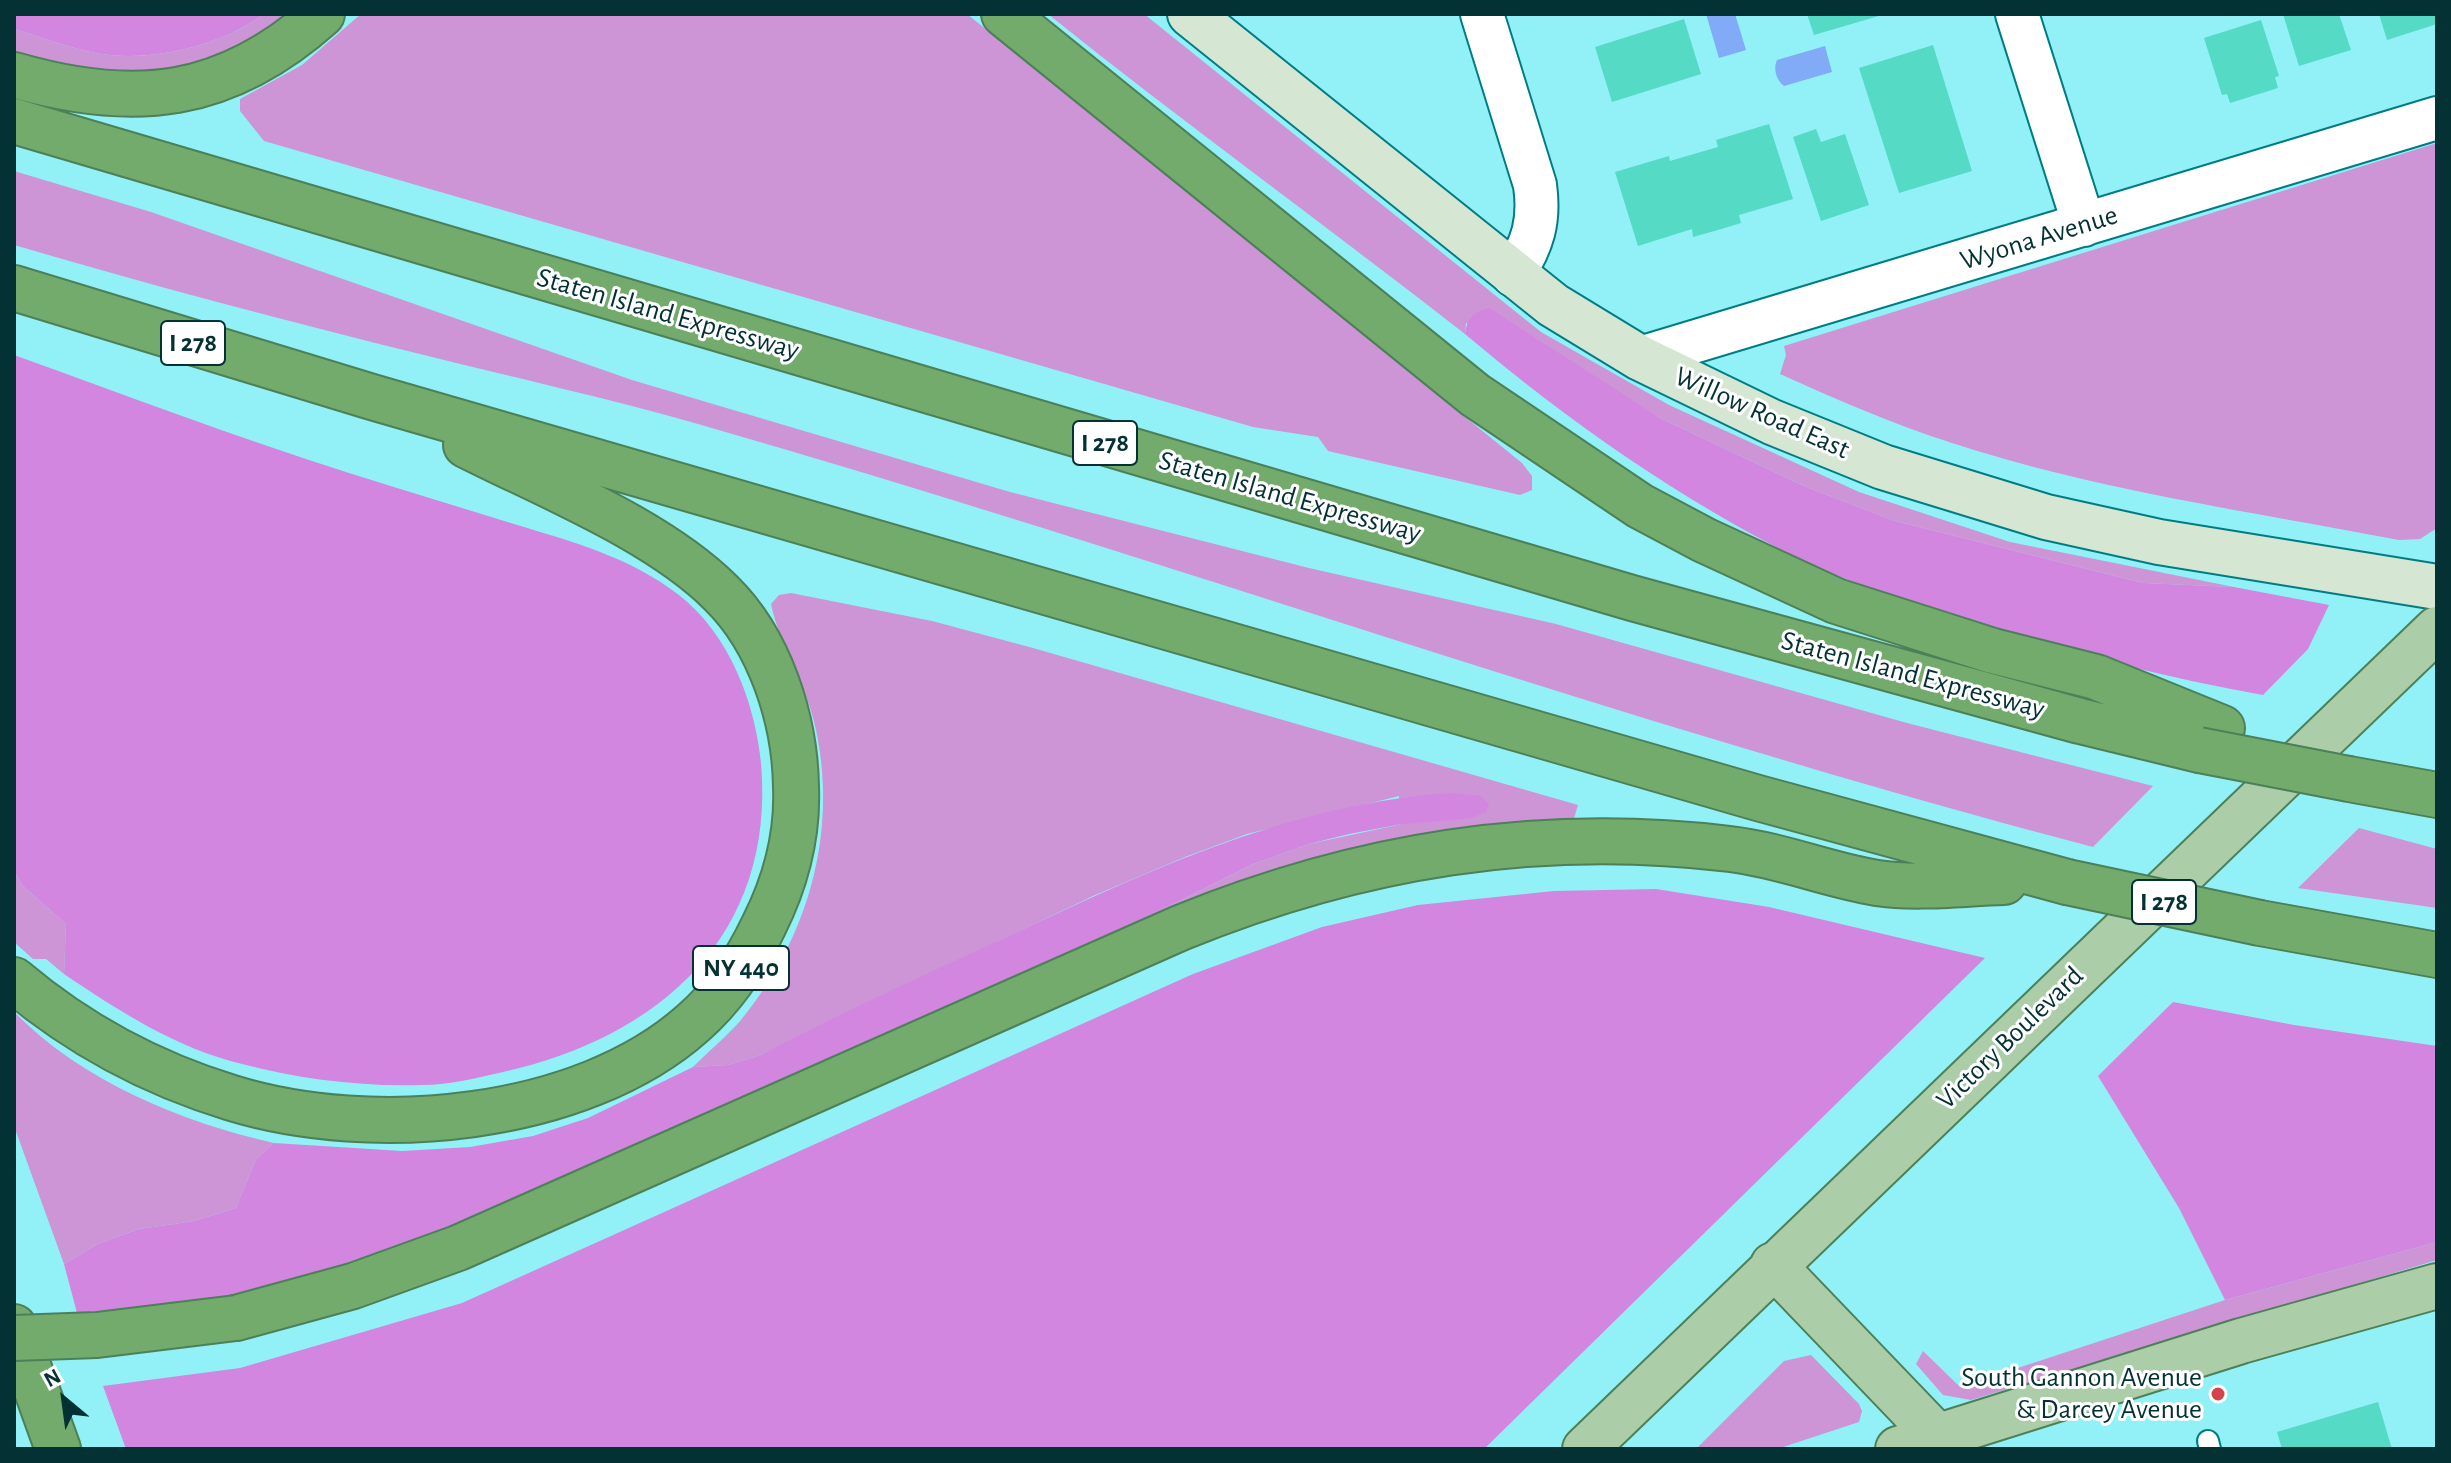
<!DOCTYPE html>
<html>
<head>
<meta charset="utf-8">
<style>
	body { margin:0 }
	#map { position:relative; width:2451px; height:1463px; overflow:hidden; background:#91f1f7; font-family:"Alegreya Sans",sans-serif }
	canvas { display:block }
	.frame { position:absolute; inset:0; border:16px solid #043133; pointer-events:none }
	.north { position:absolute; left:24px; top:1359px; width:80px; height:80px; -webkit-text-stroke:6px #fff; paint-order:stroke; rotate:331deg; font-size:22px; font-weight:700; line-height:32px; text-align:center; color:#043133 }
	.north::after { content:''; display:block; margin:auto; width:28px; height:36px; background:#043133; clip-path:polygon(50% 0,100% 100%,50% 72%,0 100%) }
</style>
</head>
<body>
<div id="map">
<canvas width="2451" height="1463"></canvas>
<div class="frame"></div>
<div class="north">N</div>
</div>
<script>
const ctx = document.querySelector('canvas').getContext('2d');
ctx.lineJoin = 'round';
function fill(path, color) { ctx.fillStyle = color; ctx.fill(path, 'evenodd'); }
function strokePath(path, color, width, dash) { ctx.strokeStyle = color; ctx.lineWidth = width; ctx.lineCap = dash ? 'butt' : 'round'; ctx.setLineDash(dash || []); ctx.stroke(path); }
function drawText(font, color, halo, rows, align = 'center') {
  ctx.font = font + ' "Alegreya Sans",sans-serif'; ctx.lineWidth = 6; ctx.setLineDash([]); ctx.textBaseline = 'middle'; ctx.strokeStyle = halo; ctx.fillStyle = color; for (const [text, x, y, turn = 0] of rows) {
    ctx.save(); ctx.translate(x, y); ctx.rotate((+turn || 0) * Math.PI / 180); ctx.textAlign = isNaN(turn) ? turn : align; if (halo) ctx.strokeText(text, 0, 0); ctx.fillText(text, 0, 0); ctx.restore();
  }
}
fill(new Path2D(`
	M 264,14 L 295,14 C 234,51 172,80 99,78 C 71,77 41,67 14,61 L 14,29 C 45,38 79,52 110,55 C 161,60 223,44 264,14 Z
	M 361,14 L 967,14 L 1522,463 L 1532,476 L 1532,490 L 1520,495 L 1328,451 L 1318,437 L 1253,427 L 264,141 L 240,111 L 240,99 L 302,65 Z
	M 1048,14 L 1144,14 L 1541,332 L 1669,405 L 1859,492 L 2010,542 L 2234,587 L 2143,583 L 1895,521 L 1804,486 L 1660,418 L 1596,379 L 1466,323 L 1465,334 C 1327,226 1185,124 1048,14 Z
	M 2437,143 L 2437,528 L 2420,539 L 2399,540 C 2248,511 2095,490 1949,442 C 1891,423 1835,399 1780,374 L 1786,355 L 1784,346 Z
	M 14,171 L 151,212 L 632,380 L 1010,492 L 1309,568 L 1556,624 L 1907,723 L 2153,786 L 2093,847 C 1623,724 1165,558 698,424 C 608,398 515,378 424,355 C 286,321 150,285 14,245 Z
	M 791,593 L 932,621 L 1033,648 L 1578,805 L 1571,828 L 1397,848 L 808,1070 L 1133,924 L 1253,864 L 1309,844 L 1402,824 L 1399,796 L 1247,834 L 1185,857 L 1093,896 L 761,1055 L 728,1065 L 693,1067 C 709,1051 727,1036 741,1020 C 808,939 838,833 816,730 C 807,685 780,647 771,604 L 779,595 Z
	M 2359,828 L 2437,849 L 2437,908 L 2298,888 Z
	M 14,871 L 23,886 L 66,924 L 64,974 L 46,959 L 33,959 L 14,942 Z
	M 14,1012 C 82,1081 181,1122 274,1143 L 256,1159 L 236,1208 L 194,1221 L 139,1229 L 98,1244 L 64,1264 L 14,1126 Z
	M 2437,1242 L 2437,1260 L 1971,1400 L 1943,1395 L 1916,1364 L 1923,1351 L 1960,1387 L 2225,1300 Z
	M 1811,1355 L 1859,1404 L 1862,1411 L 1859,1422 L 1777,1449 L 1696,1449 L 1784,1361 Z`), '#cd94d6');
fill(new Path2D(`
	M 14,14 L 264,14 C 223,44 161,60 110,55 C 79,52 45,38 14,29 Z
	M 1489,308 L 1660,418 L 1804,486 L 1895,521 L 2143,583 L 2234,587 L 2329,605 L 2308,649 L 2263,695 C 2167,678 2075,654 1982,625 C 1920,606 1859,587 1800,559 C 1680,500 1567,420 1465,334 C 1467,318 1474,312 1489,308 Z
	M 14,355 C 125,395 236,437 349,473 C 403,490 459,507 514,524 C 573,542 630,557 679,595 C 729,634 755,702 761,763 C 776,935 660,1037 503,1072 C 477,1078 449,1085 422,1085 C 362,1087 299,1079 242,1064 C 176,1048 119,1011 64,974 L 66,924 L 23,886 L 14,871 Z
	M 1454,793 L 1481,796 L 1489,804 L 1486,812 L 1471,818 L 1402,824 L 1349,834 L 1309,844 L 1253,864 L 1133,924 L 513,1205 L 296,1284 L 219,1300 L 77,1313 L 64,1264 L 98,1244 L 139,1229 L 194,1221 L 236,1208 L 256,1159 L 274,1143 L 402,1151 L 470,1147 L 533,1136 L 588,1118 L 693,1067 L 728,1065 L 761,1055 C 841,1013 924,975 1007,937 C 1149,870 1295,802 1454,793 Z
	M 1656,889 L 1769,907 L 1985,958 L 1484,1449 L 126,1449 L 103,1386 L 240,1368 L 462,1303 L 1193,974 L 1322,927 L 1418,905 L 1554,891 Z
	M 2173,1002 L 2294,1025 L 2437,1046 L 2437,1242 L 2225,1300 L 2179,1208 L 2098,1076 Z`), '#d286df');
fill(new Path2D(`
	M 1706,14 L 1735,14 L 1746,50 L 1719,58 Z
	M 1825,46 L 1832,72 L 1784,86 C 1776,80 1773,68 1777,60 Z`), '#81abf6');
fill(new Path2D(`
	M 1807,14 L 1881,14 L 1882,15 L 1814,35 Z
	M 2283,14 L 2339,14 L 2351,50 L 2299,66 Z
	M 2379,14 L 2437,14 L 2437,24 L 2387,40 Z
	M 1684,19 L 1701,74 L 1612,102 L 1595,47 Z
	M 2261,20 L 2279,76 L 2275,77 L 2278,88 L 2230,103 L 2227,94 L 2222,95 L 2204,38 Z
	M 1933,45 L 1972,171 L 1899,193 L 1859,68 Z
	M 1769,124 L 1793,199 L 1739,215 L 1741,223 L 1718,230 L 1693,237 L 1692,229 L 1638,246 L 1615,172 L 1669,156 L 1670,161 L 1718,147 L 1716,140 Z
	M 1816,129 L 1821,142 L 1845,134 L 1869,205 L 1821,221 L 1793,137 Z
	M 2378,1402 L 2392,1449 L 2282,1449 L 2277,1432 Z`), '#55dac6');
const lane = new Path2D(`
	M 2208,1441 L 2210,1449`);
const street = new Path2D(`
	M 1482,14 L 1535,185 C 1540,221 1533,244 1513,275
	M 2017,14 L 2084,225
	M 1640,358 L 2437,118`);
const secondary = new Path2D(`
	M 1190,14 L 1553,305 L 1640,358 L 1772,422 L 1883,467 L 2046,517 L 2159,542 L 2437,587`);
const primary = new Path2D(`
	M 1773,1265 L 1938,1437
	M 1585,1449 L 2437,629
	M 1898,1449 L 2241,1341 L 2437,1286`);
const highway = new Path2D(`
	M 1004,14 L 1475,395 L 1640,506 L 1704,540 L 1836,601 L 1993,651 L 2096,677 L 2222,728
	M 14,75 C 135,110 226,100 322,14
	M 14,121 L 1632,598 L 2080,721 L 2199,750
	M 14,288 L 372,397 L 1758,798 L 2067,882
	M 2349,779 L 2437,795
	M 2260,923 L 2437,955
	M 14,980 C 79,1035 150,1073 232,1098 C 372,1141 581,1123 693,1023 C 724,996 747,961 764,925 C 786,881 798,836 796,787 C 795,719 770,641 721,593 C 658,530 547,486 466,445
	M 236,1318 L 353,1286 L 458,1248 L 1180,928 C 1359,855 1538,826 1730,849 C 1781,855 1828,875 1877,883 C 1917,889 1964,883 2004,882
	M 14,1327 L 58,1449`);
strokePath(lane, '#007d84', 24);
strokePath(street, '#007d84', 46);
strokePath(secondary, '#007d84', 48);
strokePath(primary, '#4c8058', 48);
strokePath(highway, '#4c8058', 48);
strokePath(lane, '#fff', 20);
strokePath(street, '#fff', 42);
strokePath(secondary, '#d5e6d3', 44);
strokePath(primary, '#abcda7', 44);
strokePath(highway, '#73ab6c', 44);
const highwayBridge = new Path2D(`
	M 2199,750 L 2349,779
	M 2067,882 L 2260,923
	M 14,1338 L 97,1335 L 236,1318`);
strokePath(highwayBridge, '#4c8058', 48, []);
strokePath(highwayBridge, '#73ab6c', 44);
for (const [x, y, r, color] of [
	[2218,1394,8,"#d4444c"]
]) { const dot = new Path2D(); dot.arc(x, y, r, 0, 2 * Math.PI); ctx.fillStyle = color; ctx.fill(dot); strokePath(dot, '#fff', 3); }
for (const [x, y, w] of [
	[193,343,64],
	[1105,443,64],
	[2164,902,64],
	[741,968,96]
]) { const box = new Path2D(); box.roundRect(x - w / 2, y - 22, w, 44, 6); ctx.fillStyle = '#fff'; ctx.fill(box); strokePath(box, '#043133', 2); }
drawText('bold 26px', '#043133', null, [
	["I 278",193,343],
	["I 278",1105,443],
	["I 278",2164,902],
	["NY 440",741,968]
]);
drawText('28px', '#043133', '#fff', [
	["Wyona Avenue",2039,238,-17],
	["Staten Island Expressway",668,314,16],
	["Willow Road East",1762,413,24],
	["Staten Island Expressway",1290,497,16],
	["Staten Island Expressway",1913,675,15],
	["Victory Boulevard",2010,1038,-44]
]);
drawText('28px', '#043133', '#fff', [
	["South Gannon Avenue",2202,1378],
	["& Darcey Avenue",2202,1410]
], 'right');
</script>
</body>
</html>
